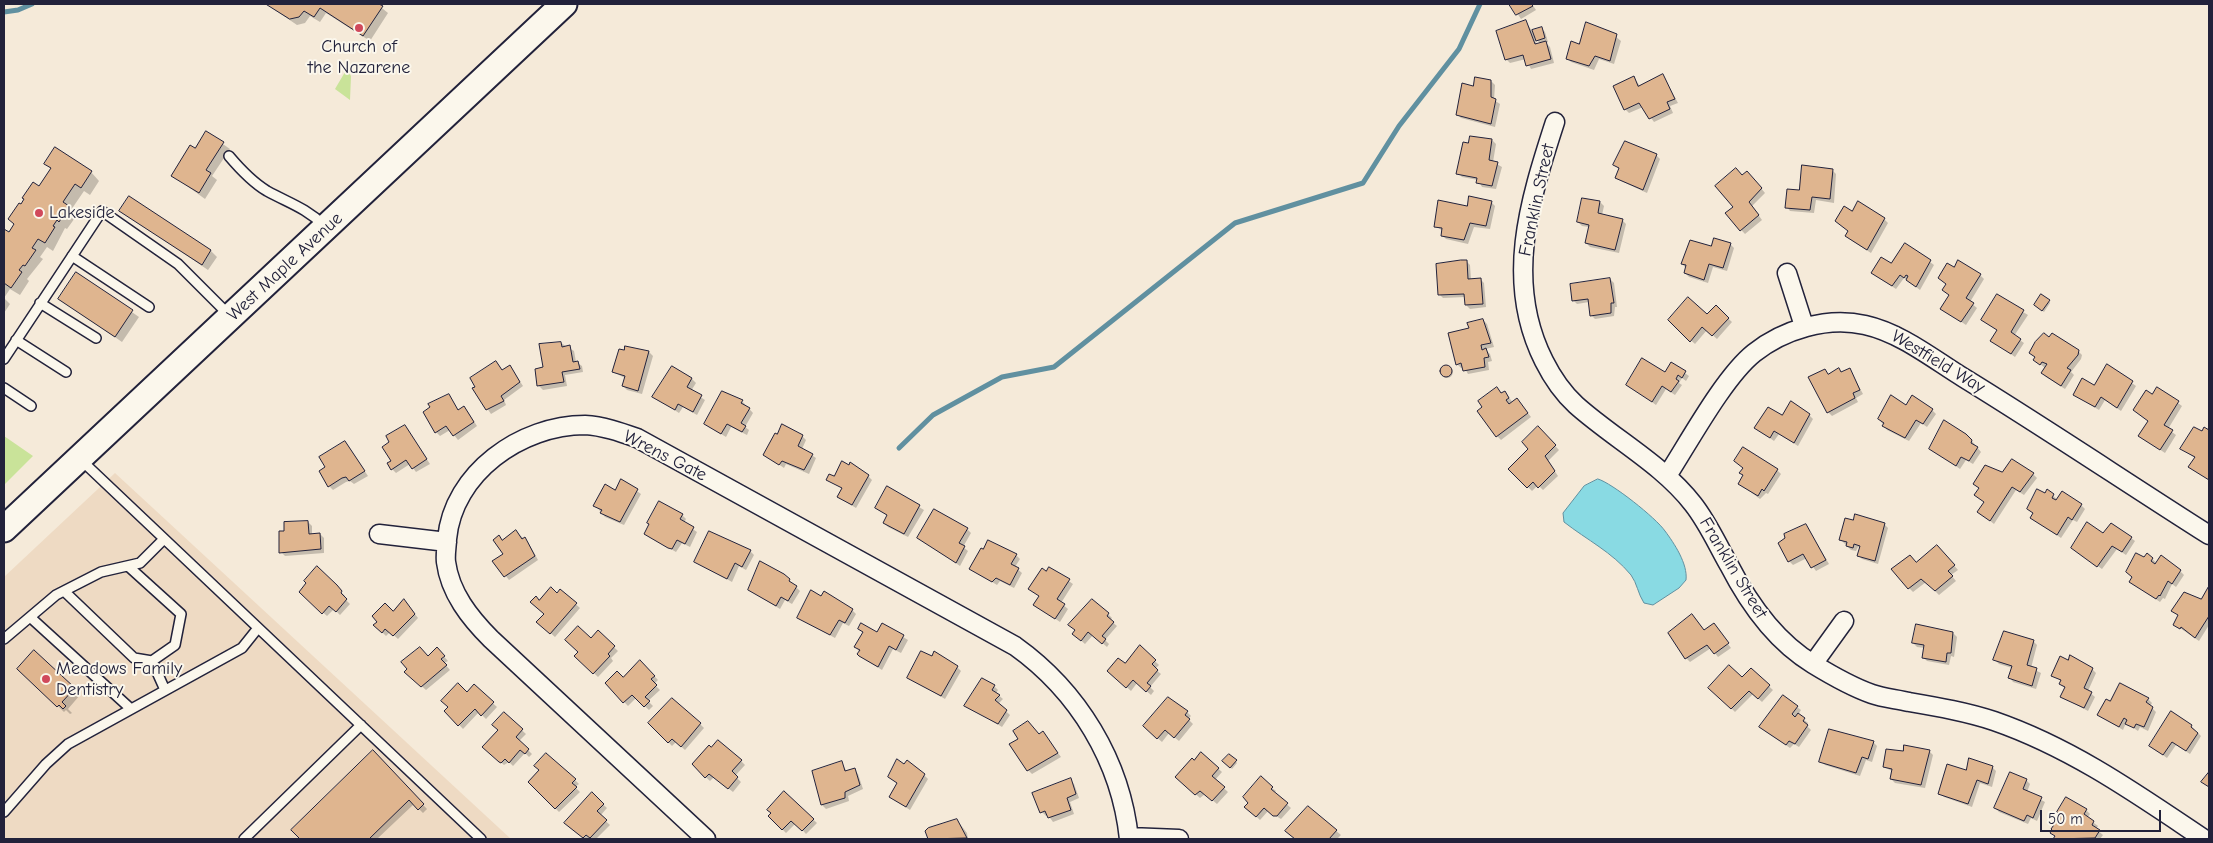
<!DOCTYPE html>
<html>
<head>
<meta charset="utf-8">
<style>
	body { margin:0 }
	#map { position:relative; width:2213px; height:843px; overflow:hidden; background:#f5ead9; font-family:"Comic Neue",sans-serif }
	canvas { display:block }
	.frame { position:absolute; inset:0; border:5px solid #22223b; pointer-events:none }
	.scale { position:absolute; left:2040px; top:810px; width:121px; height:22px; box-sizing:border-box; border:2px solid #22223b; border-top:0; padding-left:6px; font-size:15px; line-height:18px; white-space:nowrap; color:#22223b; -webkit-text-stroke:4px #fbf7ec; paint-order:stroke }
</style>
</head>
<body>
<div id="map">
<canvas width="2213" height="843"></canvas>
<div class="frame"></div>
<div class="scale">50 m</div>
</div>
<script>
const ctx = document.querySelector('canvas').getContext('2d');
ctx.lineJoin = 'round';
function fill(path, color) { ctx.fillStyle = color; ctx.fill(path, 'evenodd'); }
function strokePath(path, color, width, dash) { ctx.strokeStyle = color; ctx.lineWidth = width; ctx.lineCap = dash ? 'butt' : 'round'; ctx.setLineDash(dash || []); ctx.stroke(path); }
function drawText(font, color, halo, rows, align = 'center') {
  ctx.font = font + ' "Comic Neue",sans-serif'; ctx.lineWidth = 4; ctx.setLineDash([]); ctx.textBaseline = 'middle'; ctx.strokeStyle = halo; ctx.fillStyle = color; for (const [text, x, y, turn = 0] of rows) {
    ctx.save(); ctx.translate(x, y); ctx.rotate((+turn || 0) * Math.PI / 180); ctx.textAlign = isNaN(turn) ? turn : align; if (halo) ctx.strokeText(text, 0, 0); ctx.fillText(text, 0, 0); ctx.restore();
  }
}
fill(new Path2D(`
	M 115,473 L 167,521 L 511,839 L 4,839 L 4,577 Z`), '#eedac3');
fill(new Path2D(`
	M 345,72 L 349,73 L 351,76 L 350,100 L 335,89 Z
	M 4,436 L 33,456 L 4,485 Z`), '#c9e399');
const water = new Path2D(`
	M 1598,479 C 1612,483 1656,518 1665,531 C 1674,543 1688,564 1686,580 L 1679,588 L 1653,605 L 1644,603 C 1638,594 1637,583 1631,575 C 1612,552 1587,540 1564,522 L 1563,513 L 1584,486 Z`);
fill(water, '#89dae3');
strokePath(water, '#6090a0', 1);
fill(new Path2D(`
	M 266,4 L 377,4 L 388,13 L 370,41 L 326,13 L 320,22 L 310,16 L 305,23 L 297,25 Z
	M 1511,4 L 1532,4 L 1536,10 L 1521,19 Z
	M 1526,22 L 1532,31 L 1541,28 L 1545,32 L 1548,42 L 1546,43 L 1550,47 L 1554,63 L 1531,69 L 1526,59 L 1510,63 L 1506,59 ZM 1534,37 L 1541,44 L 1537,45 Z
	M 1587,24 L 1609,31 L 1621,41 L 1614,64 L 1599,59 L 1594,70 L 1571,62 L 1567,58 L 1580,45 Z
	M 1663,76 L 1678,103 L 1670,106 L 1673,113 L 1654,122 L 1643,107 L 1629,113 L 1625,109 L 1634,78 L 1640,86 Z
	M 1491,81 L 1495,85 L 1494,100 L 1500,104 L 1495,127 L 1461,118 L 1457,114 L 1474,87 Z
	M 207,133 L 230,149 L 212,176 L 217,180 L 205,199 L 172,175 L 196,150 Z
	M 1492,140 L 1496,144 L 1493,162 L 1502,167 L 1496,189 L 1482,187 L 1478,180 L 1462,177 L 1458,173 L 1469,144 Z
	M 56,149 L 91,172 L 99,181 L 90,195 L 84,191 L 71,210 L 77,215 L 67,229 L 65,228 L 53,251 L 47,247 L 40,257 L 43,259 L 27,279 L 29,281 L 20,295 L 10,289 L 4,298 L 10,304 L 4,313 L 4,231 L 9,234 L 15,225 L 21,206 L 39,188 L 51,169 L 46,164 Z
	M 1656,155 L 1660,159 L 1647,193 L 1621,181 L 1617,177 L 1619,169 L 1615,165 Z
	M 1832,170 L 1836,174 L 1834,203 L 1816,200 L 1814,213 L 1790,211 L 1787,207 Z
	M 1742,176 L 1751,176 L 1765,193 L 1752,206 L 1762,220 L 1745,234 L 1726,214 L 1734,207 Z
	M 1491,202 L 1495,206 L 1490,229 L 1474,227 L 1468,244 L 1446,239 L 1442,235 L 1443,231 L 1435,226 L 1468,207 Z
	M 1600,202 L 1604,206 L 1602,215 L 1622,220 L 1626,224 L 1619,253 L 1590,247 L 1586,243 L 1589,227 L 1582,226 L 1578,222 Z
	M 121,211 L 211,251 L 217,257 L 208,270 Z
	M 1852,212 L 1884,219 L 1888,223 L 1871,253 L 1851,240 L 1847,236 L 1850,232 L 1836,221 Z
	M 1730,244 L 1734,248 L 1727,271 L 1713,267 L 1708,283 L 1689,277 L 1685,273 L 1686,268 L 1682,264 L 1712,248 Z
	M 1906,244 L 1934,265 L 1920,290 L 1904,278 L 1896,289 L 1872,273 L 1891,265 Z
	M 1466,261 L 1470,265 L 1471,280 L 1480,279 L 1484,283 L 1486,307 L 1470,309 L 1466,305 L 1465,297 L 1443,298 L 1439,294 Z
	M 1954,269 L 1980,275 L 1984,279 L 1970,302 L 1977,308 L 1966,325 L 1942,309 L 1950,295 L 1947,284 L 1939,278 Z
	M 77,274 L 139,317 L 122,342 L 60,299 Z
	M 1610,279 L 1614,283 L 1617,307 L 1615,307 L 1614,316 L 1595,319 L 1591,315 L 1589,302 L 1577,304 L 1573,300 Z
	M 1997,296 L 2028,315 L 2014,336 L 2024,343 L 2015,357 L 1991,340 L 2003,332 Z
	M 2049,301 L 2050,303 L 2044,312 L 2037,307 Z
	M 1716,307 L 1732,322 L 1717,339 L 1707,330 L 1695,344 L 1669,320 L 1707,316 Z
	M 1483,320 L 1487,324 L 1494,347 L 1485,349 L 1490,354 L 1492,361 L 1488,362 L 1489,370 L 1468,374 L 1464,367 L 1461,368 L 1457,364 L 1470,329 Z
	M 561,343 L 574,351 L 576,362 L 582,366 L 583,372 L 565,375 L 567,386 L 543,390 L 539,386 L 544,368 Z
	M 2078,351 L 2082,355 L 2081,359 L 2071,372 L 2074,375 L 2065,389 L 2046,377 L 2043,373 L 2045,368 L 2035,360 Z
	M 649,352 L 653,356 L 642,394 L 627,390 L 623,386 L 625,378 L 613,372 Z
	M 496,363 L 503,371 L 513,371 L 523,386 L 504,400 L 506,405 L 491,414 L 474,389 Z
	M 1671,363 L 1689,376 L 1686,381 L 1682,378 L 1679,383 L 1682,385 L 1675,395 L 1666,389 L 1656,405 L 1628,385 L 1665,373 Z
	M 2107,365 L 2136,386 L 2121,411 L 2105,400 L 2099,410 L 2079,398 L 2094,387 Z
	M1441 372a6 6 0 1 1 12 0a6 6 0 1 1-12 0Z
	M 672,368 L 692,379 L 696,383 L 691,391 L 705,400 L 697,415 L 683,407 L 679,413 L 653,396 Z
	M 1824,370 L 1829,375 L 1839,370 L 1842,373 L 1850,370 L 1863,394 L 1856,398 L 1858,402 L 1832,416 L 1828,412 Z
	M 2157,388 L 2182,406 L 2168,429 L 2176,435 L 2165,453 L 2144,439 L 2149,422 L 2139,413 Z
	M 1505,392 L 1513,403 L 1521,404 L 1531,417 L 1501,440 L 1497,436 L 1502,394 Z
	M 448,395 L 459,411 L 464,408 L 468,412 L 477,426 L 458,440 L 450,430 L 440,436 L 436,432 Z
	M 742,401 L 753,413 L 745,427 L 749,430 L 747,435 L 731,427 L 726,437 L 705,424 Z
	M 1906,406 L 1932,410 L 1936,414 L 1927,427 L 1921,423 L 1909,441 L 1887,430 L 1879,419 Z
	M 1809,415 L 1813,419 L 1798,446 L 1779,434 L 1774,441 L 1756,428 L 1783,417 Z
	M 405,426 L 430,464 L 416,472 L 410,464 L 396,473 L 392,469 L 391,443 Z
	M 783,426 L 802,436 L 806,440 L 802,449 L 816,458 L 809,474 L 786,464 L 784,468 L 765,455 Z
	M 1538,428 L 1559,450 L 1548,461 L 1558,476 L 1543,490 L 1538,485 L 1532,491 L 1510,469 L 1530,449 Z
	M 2205,429 L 2209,432 L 2209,480 L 2190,467 L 2195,458 L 2182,449 Z
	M 1972,441 L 1981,452 L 1973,464 L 1966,460 L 1960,469 L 1930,448 Z
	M 345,442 L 368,476 L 354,484 L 350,481 L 346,482 L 333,490 L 329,486 L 327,468 Z
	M 1777,470 L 1781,474 L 1768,494 L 1766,493 L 1760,499 L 1740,484 Z
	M 2002,474 L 2033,474 L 2037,478 L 2024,495 L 2016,490 L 1994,524 L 1979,512 L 1985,502 L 1976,495 L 1980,489 L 1974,484 Z
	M 868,476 L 872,480 L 856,508 L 838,497 L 843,489 L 828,479 Z
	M 622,481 L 641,494 L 624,525 L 605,517 L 595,505 L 616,492 Z
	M 887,488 L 924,510 L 908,537 L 888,527 L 884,523 L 888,516 L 876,508 Z
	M 2047,491 L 2058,500 L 2081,505 L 2085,509 L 2077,522 L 2073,520 L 2061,538 L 2031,518 Z
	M 682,515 L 686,519 L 684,523 L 697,532 L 690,547 L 682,543 L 676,552 L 650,537 Z
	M 308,522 L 312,526 L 312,535 L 320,534 L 324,538 L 324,553 L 285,556 L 281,552 L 286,532 Z
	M 1884,524 L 1888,528 L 1878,564 L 1862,559 L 1858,555 L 1860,548 L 1858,547 L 1856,551 L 1851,550 L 1841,540 Z
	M 1806,525 L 1829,564 L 1816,571 L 1807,558 L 1793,565 L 1789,561 Z
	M 967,529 L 971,533 L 963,547 L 968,551 L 960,566 L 919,538 Z
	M 516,532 L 528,542 L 538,560 L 509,580 L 494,561 L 504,554 L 503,541 Z
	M 2104,534 L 2131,538 L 2135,541 L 2126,555 L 2117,549 L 2102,569 L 2077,552 Z
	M 1941,550 L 1958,570 L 1951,575 L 1956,581 L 1939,595 L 1926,582 L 1913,592 L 1909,588 L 1916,564 Z
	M 750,551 L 754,555 L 746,570 L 739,566 L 732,582 L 695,561 Z
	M 1016,555 L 1020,559 L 1015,567 L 1022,573 L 1014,588 L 1000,581 L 997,585 L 971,569 Z
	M 2147,555 L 2157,563 L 2180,571 L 2184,575 L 2176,587 L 2172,584 L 2165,599 L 2163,598 L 2160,602 L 2135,585 Z
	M 318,568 L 345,596 L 344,598 L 350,604 L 340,615 L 334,609 L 327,616 L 300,592 Z
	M 1051,569 L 1073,584 L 1061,603 L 1068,609 L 1060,622 L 1034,604 L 1040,596 L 1046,573 Z
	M 789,580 L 800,591 L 792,604 L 785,600 L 780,609 L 749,590 Z
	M 2209,588 L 2209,625 L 2199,641 L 2174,624 L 2179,616 L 2173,611 L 2201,601 Z
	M 561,591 L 580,608 L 555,637 L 538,622 L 545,614 L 539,602 L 557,595 Z
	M 822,597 L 852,610 L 856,614 L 849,626 L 843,623 L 835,638 L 798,618 Z
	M 1092,601 L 1108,614 L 1112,618 L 1110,620 L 1117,626 L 1105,640 L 1109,644 L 1107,647 L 1093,635 L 1085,644 L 1077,637 Z
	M 408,605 L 418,618 L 398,639 L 390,632 L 386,636 L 379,629 L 393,612 Z
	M 882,624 L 908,640 L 901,653 L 893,649 L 882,670 L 863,658 L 856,647 L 864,633 L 859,629 L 878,633 Z
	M 1717,629 L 1731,648 L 1718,657 L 1711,648 L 1690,662 L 1686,658 L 1705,631 Z
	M 598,632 L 618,651 L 611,658 L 613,661 L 598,677 L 576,656 Z
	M 1953,633 L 1957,637 L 1954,657 L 1951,656 L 1949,665 L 1927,661 L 1923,657 L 1925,648 L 1917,647 L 1913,643 Z
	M 2033,641 L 2037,645 L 2031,668 L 2041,673 L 2036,689 L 2013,682 L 2010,678 L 2012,668 L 1999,664 L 1995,660 Z
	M 1140,647 L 1159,665 L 1155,669 L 1161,674 L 1150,687 L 1154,691 L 1151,695 L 1137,683 L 1131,691 L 1109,671 L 1125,665 Z
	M 441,653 L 448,661 L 444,663 L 450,670 L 426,690 L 406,672 L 428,657 Z
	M 640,661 L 658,680 L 654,684 L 660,690 L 648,701 L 653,706 L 649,710 L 636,698 L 628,706 L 606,683 L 623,678 Z
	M 957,667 L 961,671 L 945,699 L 909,678 Z
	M 2092,669 L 2096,673 L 2088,691 L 2095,697 L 2088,711 L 2062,697 L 2066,689 L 2060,684 L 2061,681 L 2053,675 Z
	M 1751,670 L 1773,690 L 1762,702 L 1753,694 L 1735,712 L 1710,687 L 1743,679 Z
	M 25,675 L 74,689 L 80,695 L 68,709 L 72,713 L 70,714 L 66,710 L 64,712 Z
	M 474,686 L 497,707 L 486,719 L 479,712 L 463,729 L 446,711 Z
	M 994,686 L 998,690 L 996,693 L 1003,699 L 998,704 L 1010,715 L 1002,727 L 966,705 Z
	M 2148,699 L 2152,703 L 2150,706 L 2156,712 L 2148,731 L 2140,727 L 2138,731 L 2126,723 L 2123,730 L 2099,715 Z
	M 1797,707 L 1801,710 L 1798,715 L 1808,723 L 1807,726 L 1811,730 L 1799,747 L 1794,744 L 1790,748 L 1765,731 Z
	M 1187,712 L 1191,716 L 1188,719 L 1193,724 L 1179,741 L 1169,733 L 1162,742 L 1148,730 Z
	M 504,714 L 526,734 L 519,741 L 532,754 L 529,757 L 525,753 L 513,766 L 509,762 L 504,765 L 488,751 L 500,730 Z
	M 650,723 L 700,724 L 704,728 L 685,750 L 676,742 L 672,746 Z
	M 2191,726 L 2201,736 L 2190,754 L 2176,745 L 2167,758 L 2150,746 Z
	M 1043,733 L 1061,757 L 1032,774 L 1028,770 L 1039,735 Z
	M 1873,742 L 1877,746 L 1872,762 L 1866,760 L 1860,776 L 1825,765 L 1821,761 Z
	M 1929,751 L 1933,755 L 1925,788 L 1895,783 L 1891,779 L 1892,771 L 1884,767 L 1904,752 Z
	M 373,752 L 427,809 L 423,813 L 414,804 L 377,839 L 302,839 L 292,830 Z
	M 1202,754 L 1222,772 L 1215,780 L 1228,792 L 1217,804 L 1205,794 L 1200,798 L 1177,777 Z
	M 1229,755 L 1237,763 L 1232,769 L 1224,761 Z
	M 741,761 L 745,765 L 735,776 L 741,782 L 733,792 L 714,777 L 710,781 L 700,772 Z
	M 842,763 L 847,772 L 854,770 L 858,774 L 863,789 L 848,796 L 849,801 L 826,809 L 822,805 Z
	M 1992,767 L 1996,771 L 1992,787 L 1980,783 L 1972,807 L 1944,797 L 1940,793 L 1967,771 Z
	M 540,770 L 575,780 L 579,784 L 575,787 L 580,792 L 559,812 L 529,782 Z
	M 924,775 L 928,779 L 910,810 L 890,797 L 898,784 L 889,777 Z
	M 1070,780 L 1074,784 L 1079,798 L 1070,802 L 1074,814 L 1053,822 L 1048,815 L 1046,816 L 1042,812 L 1034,794 Z
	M 2026,780 L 2030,784 L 2027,792 L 2045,802 L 2037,821 L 2031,818 L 2028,824 L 1999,812 L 1995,808 Z
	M 1272,788 L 1276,791 L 1274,793 L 1291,808 L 1281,819 L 1268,811 L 1260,820 L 1246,807 Z
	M 784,792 L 817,823 L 806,834 L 796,823 L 786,833 L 769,816 Z
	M 592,794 L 607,808 L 600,816 L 610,825 L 596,839 L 585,839 L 569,827 Z
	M 1308,807 L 1341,835 L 1337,839 L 1295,839 L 1287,831 Z
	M 2086,810 L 2090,814 L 2087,818 L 2098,826 L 2096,829 L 2103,835 L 2100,839 L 2055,839 L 2056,837 L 2052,833 Z
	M 957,820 L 967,833 L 968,839 L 929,839 L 926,831 Z`), '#0003');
strokePath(new Path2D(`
	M 4,12 L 18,10 L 32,4
	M 899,448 L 933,415 L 1002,377 L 1054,367 L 1235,223 L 1363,183 L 1399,126 L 1459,49 L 1480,4`), '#6090a0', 5);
const building = new Path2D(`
	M 266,4 L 379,4 L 383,6 L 363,36 L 320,8 L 314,17 L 304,11 L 299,17 L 290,19 Z
	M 1509,4 L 1531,4 L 1533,6 L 1516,15 Z
	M 1526,20 L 1535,44 L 1546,41 L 1551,59 L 1526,66 L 1523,55 L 1505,60 L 1496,31 Z
	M 1586,22 L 1617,34 L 1610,61 L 1595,56 L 1589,66 L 1566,59 L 1571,41 L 1579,44 Z
	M 1542,27 L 1545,38 L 1536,41 L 1532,30 Z
	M 1663,74 L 1675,99 L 1667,102 L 1670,109 L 1649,119 L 1639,103 L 1624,110 L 1613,86 L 1634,76 L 1638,86 Z
	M 1475,77 L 1491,80 L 1491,97 L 1496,99 L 1491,124 L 1456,115 L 1462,83 L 1473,86 Z
	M 206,131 L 224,142 L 206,170 L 211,173 L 199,193 L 171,176 L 190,145 L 195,148 Z
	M 1470,136 L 1492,139 L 1489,160 L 1498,162 L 1492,186 L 1476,183 L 1477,178 L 1456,174 L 1463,142 L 1468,143 Z
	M 1625,141 L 1657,154 L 1643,190 L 1615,178 L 1619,168 L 1613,165 Z
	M 55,147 L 92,171 L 81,188 L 75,184 L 63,202 L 69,206 L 59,222 L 57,220 L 53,226 L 55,227 L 45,243 L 38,239 L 32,248 L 36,250 L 25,266 L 23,265 L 19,270 L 22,272 L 11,288 L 4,283 L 4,229 L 9,232 L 14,224 L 8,219 L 19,203 L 21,204 L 24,199 L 22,198 L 33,182 L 39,186 L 51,168 L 44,164 Z
	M 1802,165 L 1833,169 L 1830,199 L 1812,197 L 1810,210 L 1785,208 L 1787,189 L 1799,190 Z
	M 1736,168 L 1742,175 L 1747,171 L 1762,188 L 1749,202 L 1759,215 L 1740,231 L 1725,213 L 1733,207 L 1715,186 Z
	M 129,196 L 211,250 L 202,265 L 119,211 Z
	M 1469,196 L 1492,201 L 1486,226 L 1470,223 L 1464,240 L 1441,236 L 1442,228 L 1434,227 L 1438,200 L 1467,206 Z
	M 1582,198 L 1600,201 L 1598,213 L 1623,219 L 1615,250 L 1585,243 L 1589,225 L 1577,222 Z
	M 1858,201 L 1885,218 L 1867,250 L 1845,236 L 1848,231 L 1835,221 L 1844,206 L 1852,211 Z
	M 1714,238 L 1731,243 L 1723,268 L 1709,264 L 1704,280 L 1684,273 L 1686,265 L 1681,264 L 1690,240 L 1711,246 Z
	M 1905,243 L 1931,260 L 1916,287 L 1906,280 L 1908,276 L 1906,275 L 1904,278 L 1900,275 L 1892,286 L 1871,273 L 1881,257 L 1891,263 Z
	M 1461,260 L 1467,260 L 1468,279 L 1481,278 L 1483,304 L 1465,305 L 1464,294 L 1438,295 L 1436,264 Z
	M 1958,260 L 1981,274 L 1966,298 L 1974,303 L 1961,322 L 1940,309 L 1949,295 L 1942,290 L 1946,284 L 1938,278 L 1947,263 L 1954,267 Z
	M 76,272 L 133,310 L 115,337 L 58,299 Z
	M 1610,278 L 1614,303 L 1611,303 L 1611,313 L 1590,316 L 1588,299 L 1572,301 L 1570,284 Z
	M 1997,294 L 2024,310 L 2011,332 L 2021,339 L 2011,354 L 1990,341 L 1997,330 L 1981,320 Z
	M 2041,294 L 2050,300 L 2042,311 L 2034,305 Z
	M 1688,297 L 1707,314 L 1716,305 L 1729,318 L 1712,336 L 1702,327 L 1690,342 L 1668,320 Z
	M 1483,319 L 1491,343 L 1481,345 L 1482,350 L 1486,348 L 1489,357 L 1484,358 L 1485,367 L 1463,371 L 1461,363 L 1456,365 L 1448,333 L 1469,328 L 1467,323 Z
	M 2044,333 L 2049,337 L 2052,333 L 2079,350 L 2078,355 L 2067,368 L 2071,370 L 2061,386 L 2041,373 L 2047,364 L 2042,362 L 2040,365 L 2033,360 L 2035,357 L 2029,353 L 2035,342 Z
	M 561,342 L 562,347 L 570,345 L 573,362 L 578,361 L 580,369 L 562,372 L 564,382 L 537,386 L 535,369 L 543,367 L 539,344 Z
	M 625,346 L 649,351 L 638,391 L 622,386 L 625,376 L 612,372 L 619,349 L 624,350 Z
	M 1642,358 L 1665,372 L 1671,362 L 1686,371 L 1682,378 L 1678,375 L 1676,379 L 1679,381 L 1671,392 L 1662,386 L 1652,402 L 1626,385 Z
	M 496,361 L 502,370 L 510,365 L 520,382 L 501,396 L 504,401 L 486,410 L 472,388 L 475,387 L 470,378 Z
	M 2107,364 L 2133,381 L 2117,408 L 2101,397 L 2095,407 L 2073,395 L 2082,378 L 2094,385 Z
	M1440 371a6 6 0 1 1 12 0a6 6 0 1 1-12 0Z
	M 672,366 L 692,378 L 687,387 L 702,395 L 693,412 L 678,404 L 675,410 L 652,397 Z
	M 1839,368 L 1841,372 L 1850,368 L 1860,390 L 1853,393 L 1855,398 L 1827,413 L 1808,377 L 1825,369 L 1828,374 Z
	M 1497,387 L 1501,393 L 1505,391 L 1509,398 L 1506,400 L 1509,404 L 1517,398 L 1528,413 L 1496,437 L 1477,411 L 1482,407 L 1478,401 Z
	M 2157,387 L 2179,401 L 2164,425 L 2173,430 L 2160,450 L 2138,436 L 2148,421 L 2133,410 L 2146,390 L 2152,394 Z
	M 722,391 L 743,400 L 741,403 L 750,408 L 741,423 L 746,426 L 742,432 L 727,424 L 721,434 L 704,424 Z
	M 449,394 L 458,410 L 464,406 L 474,422 L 453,436 L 446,426 L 435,433 L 423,412 L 430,407 L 428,404 Z
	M 1891,395 L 1906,405 L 1912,395 L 1933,409 L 1923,424 L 1916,420 L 1905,438 L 1882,426 L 1884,423 L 1878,419 Z
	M 1791,401 L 1810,414 L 1794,443 L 1774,431 L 1770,438 L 1754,428 L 1768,407 L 1782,415 Z
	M 1944,420 L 1966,434 L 1972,440 L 1971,443 L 1978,447 L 1969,461 L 1961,457 L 1956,466 L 1929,449 Z
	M 782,424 L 803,435 L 798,446 L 813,454 L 804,470 L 782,461 L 779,465 L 763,455 L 775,433 L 777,434 Z
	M 405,425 L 427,459 L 412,469 L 406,460 L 391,470 L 387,463 L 391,461 L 382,447 L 389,442 L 386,436 Z
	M 1538,426 L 1556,445 L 1545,456 L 1555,471 L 1538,488 L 1533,482 L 1527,488 L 1508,469 L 1528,449 L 1522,442 Z
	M 2194,427 L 2202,431 L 2204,427 L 2209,430 L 2209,480 L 2188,467 L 2195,457 L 2180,449 Z
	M 345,441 L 365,471 L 349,481 L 346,477 L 342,478 L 328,487 L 319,471 L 325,467 L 319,457 Z
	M 1743,447 L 1778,469 L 1764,491 L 1762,489 L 1758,496 L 1738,484 L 1743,475 L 1739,473 L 1743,468 L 1734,461 Z
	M 2012,459 L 2034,473 L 2020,492 L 2012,487 L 1990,521 L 1977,512 L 1984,502 L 1974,495 L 1979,488 L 1973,484 L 1985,465 L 2002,472 Z
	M 842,461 L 849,465 L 850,462 L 869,475 L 852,505 L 837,497 L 842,488 L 826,480 L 829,474 L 834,476 Z
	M 621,479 L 638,489 L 620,522 L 600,513 L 602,510 L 593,506 L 605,484 L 615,490 Z
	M 887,486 L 920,505 L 904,534 L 883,523 L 887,515 L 875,508 Z
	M 2037,489 L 2045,493 L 2047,489 L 2054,494 L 2052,498 L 2056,500 L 2062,491 L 2082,504 L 2072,520 L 2068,517 L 2057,535 L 2030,518 L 2033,513 L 2027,509 Z
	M 659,501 L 683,514 L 680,519 L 694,527 L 685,544 L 677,540 L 672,549 L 668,548 L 644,534 L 649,524 L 647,523 Z
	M 934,509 L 968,528 L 959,543 L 965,546 L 956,563 L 917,538 Z
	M 1855,514 L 1885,523 L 1875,561 L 1857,556 L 1860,546 L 1854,544 L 1853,548 L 1846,546 L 1847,542 L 1839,540 L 1845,518 L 1853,520 Z
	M 308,521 L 309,534 L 320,533 L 321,549 L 279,553 L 279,531 L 284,531 L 284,522 Z
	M 2087,522 L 2103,533 L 2111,523 L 2132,537 L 2122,552 L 2112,546 L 2097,567 L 2071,548 Z
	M 1806,524 L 1826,560 L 1811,568 L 1803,554 L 1788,562 L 1778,543 L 1785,538 L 1784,534 Z
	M 516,530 L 522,539 L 525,537 L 535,556 L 504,577 L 492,561 L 503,554 L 493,540 L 499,535 L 502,540 Z
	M 709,531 L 751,550 L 742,567 L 735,563 L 727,579 L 694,562 Z
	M 988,540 L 1017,554 L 1011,564 L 1019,568 L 1010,585 L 996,578 L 992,582 L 969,569 L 981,548 L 983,549 Z
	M 1937,545 L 1955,565 L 1948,571 L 1953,576 L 1935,591 L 1921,579 L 1908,589 L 1891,569 L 1910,555 L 1916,562 Z
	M 2136,553 L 2144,557 L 2147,553 L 2153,558 L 2151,561 L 2155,564 L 2161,555 L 2181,570 L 2172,584 L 2168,581 L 2160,596 L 2159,595 L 2156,599 L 2129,582 L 2132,577 L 2126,572 Z
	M 760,561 L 784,574 L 790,579 L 789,581 L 797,586 L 788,601 L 781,597 L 776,606 L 748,590 Z
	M 317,566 L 337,585 L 342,591 L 341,593 L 347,599 L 336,612 L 329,606 L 322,614 L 299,592 L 306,583 L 304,581 Z
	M 1049,567 L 1070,579 L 1057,599 L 1065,604 L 1055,619 L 1033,605 L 1039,596 L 1028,589 L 1042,568 L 1046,571 Z
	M 2209,586 L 2209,616 L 2195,638 L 2181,627 L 2180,629 L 2173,625 L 2178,615 L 2171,611 L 2184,592 L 2201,599 Z
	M 551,587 L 557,593 L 560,589 L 577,603 L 550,634 L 536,622 L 544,614 L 530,602 L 536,596 L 539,600 Z
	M 811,590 L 821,596 L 824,591 L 853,609 L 845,623 L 839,620 L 830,635 L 797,618 Z
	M 404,599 L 415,614 L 393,636 L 385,629 L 382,633 L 373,625 L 377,622 L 372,616 L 385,603 L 393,611 Z
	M 1092,599 L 1109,613 L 1107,616 L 1114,622 L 1102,636 L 1106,639 L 1102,644 L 1088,632 L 1081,641 L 1072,634 L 1075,630 L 1068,625 Z
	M 1692,614 L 1704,630 L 1714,623 L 1729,643 L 1714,654 L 1707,645 L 1685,659 L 1668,633 Z
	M 861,623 L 877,632 L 882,623 L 904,635 L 896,650 L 889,646 L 878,667 L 859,656 L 857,654 L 860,650 L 854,647 L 863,632 L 858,629 Z
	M 1916,624 L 1953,632 L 1951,653 L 1947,653 L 1946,662 L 1922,658 L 1924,645 L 1912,643 Z
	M 578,626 L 591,638 L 598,630 L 615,646 L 608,654 L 610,656 L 593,674 L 574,656 L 578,652 L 565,640 Z
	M 2004,631 L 2034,640 L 2027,665 L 2037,668 L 2032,686 L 2008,678 L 2012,666 L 1993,660 Z
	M 1140,645 L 1156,660 L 1152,664 L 1158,670 L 1147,683 L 1151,686 L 1146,692 L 1133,680 L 1126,688 L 1107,671 L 1118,658 L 1125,663 Z
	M 420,647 L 428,656 L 437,647 L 445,656 L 441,659 L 447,665 L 421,687 L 404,672 L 407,669 L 401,662 Z
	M 34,650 L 75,688 L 62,702 L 66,706 L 63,709 L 59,705 L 57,707 L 17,669 Z
	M 921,651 L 932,656 L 934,651 L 958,666 L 941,696 L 907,678 Z
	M 2070,655 L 2093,668 L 2084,688 L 2092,692 L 2084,708 L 2060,697 L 2065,687 L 2059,684 L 2061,680 L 2051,676 L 2060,656 L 2068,660 Z
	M 640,660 L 655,676 L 651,679 L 657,685 L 645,697 L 650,701 L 644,707 L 632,695 L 623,703 L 605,683 L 617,671 L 623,677 Z
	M 1729,665 L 1742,677 L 1751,668 L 1770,685 L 1758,699 L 1749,691 L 1731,709 L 1708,688 Z
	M 982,678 L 995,685 L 992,690 L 1000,695 L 995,700 L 1007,710 L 998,724 L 964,706 Z
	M 458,683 L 467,692 L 474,684 L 494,702 L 481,716 L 475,709 L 458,726 L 444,711 L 448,707 L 441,701 Z
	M 2120,683 L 2149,698 L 2146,702 L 2153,707 L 2144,727 L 2136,724 L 2134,728 L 2125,724 L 2127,720 L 2124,718 L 2119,727 L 2097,715 L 2106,699 L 2110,701 Z
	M 1783,695 L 1798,706 L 1792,714 L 1795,717 L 1798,713 L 1805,718 L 1803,721 L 1808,725 L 1795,744 L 1789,741 L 1786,745 L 1759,727 Z
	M 1168,697 L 1188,711 L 1185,715 L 1190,719 L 1174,738 L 1165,730 L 1157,739 L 1143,726 Z
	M 672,698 L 701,723 L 681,747 L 672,739 L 668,743 L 648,723 Z
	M 2171,711 L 2192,725 L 2191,727 L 2198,733 L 2186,751 L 2172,742 L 2163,755 L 2149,746 Z
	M 504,712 L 523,729 L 516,737 L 529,749 L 525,754 L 520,750 L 509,763 L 505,759 L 501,763 L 499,762 L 482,747 L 498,730 L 492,725 Z
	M 1028,721 L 1039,734 L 1043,731 L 1058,753 L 1027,771 L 1009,744 L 1018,739 L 1013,731 Z
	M 1829,729 L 1874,741 L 1868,759 L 1862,757 L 1856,773 L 1819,762 Z
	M 718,740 L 742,760 L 732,771 L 738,777 L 728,789 L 709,774 L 705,778 L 692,764 L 709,745 L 711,747 Z
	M 1904,745 L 1930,750 L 1921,785 L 1890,779 L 1892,769 L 1883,767 L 1886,749 L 1903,751 Z
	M 373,750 L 424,804 L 418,810 L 409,800 L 369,839 L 300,839 L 291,830 Z
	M 1201,752 L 1219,768 L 1212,776 L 1225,787 L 1212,801 L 1200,791 L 1195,795 L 1175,777 L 1192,758 L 1194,760 Z
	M 546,753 L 576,779 L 572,783 L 577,787 L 555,809 L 528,782 L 539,770 L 534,766 Z
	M 1229,754 L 1237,760 L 1230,768 L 1222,761 Z
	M 1969,758 L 1993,766 L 1988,784 L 1977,780 L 1968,804 L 1938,794 L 1947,764 L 1966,770 Z
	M 897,759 L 904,764 L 907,760 L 925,774 L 906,807 L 889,797 L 897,783 L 888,777 Z
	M 842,761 L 845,771 L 855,768 L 860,785 L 845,792 L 845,798 L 821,805 L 812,771 Z
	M 2010,772 L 2027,779 L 2023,789 L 2042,797 L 2033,818 L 2027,815 L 2024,821 L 1994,808 Z
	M 2209,772 L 2209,787 L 2201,782 Z
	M 1261,776 L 1273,787 L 1271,789 L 1288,803 L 1277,816 L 1273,816 L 1264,808 L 1256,817 L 1244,807 L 1248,803 L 1243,797 Z
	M 1071,778 L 1076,794 L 1067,798 L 1071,810 L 1048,818 L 1045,811 L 1040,813 L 1032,793 Z
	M 784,791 L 814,819 L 802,831 L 791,821 L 782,830 L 768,816 L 771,813 L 767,810 Z
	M 592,792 L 604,804 L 597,811 L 607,820 L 590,838 L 586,835 L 583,838 L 564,823 Z
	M 2066,797 L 2087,809 L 2084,814 L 2094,821 L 2092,825 L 2100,830 L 2095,838 L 2053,839 L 2055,836 L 2050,833 L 2052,830 L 2051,829 L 2061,815 L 2057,812 Z
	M 1308,806 L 1337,830 L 1329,839 L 1295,839 L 1285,831 Z
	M 957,819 L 967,838 L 928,839 L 925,831 L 928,828 Z`);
fill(building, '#dfb58f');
strokePath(building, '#22223b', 1);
const service = new Path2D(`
	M 229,156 C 240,169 252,182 267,191 C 291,204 304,207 325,226
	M 72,256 L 149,307
	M 40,303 L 96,338
	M 16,340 L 66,372
	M 4,359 L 102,211 L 178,264 L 229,315
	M 4,388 L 31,406
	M 80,459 L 481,839
	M 64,591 L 134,658 L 152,661 L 175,645 L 181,614 L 128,566
	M 30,617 L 131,709
	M 4,639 L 56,595 L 101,572 L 140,563 L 164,539
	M 152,661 L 165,690
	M 4,812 L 46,764 L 68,744 L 242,648 L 258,628
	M 244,839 L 361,725`);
const minor = new Path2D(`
	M 1555,122 C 1529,202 1504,282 1544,361 C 1552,377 1563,393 1576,405 C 1614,439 1662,464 1693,504 C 1708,523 1717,544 1729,565 C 1749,604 1775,641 1813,664 C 1831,675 1852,687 1872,694 C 1883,698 1897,699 1909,702 C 1938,707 1967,712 1994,721 C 2072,748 2137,794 2204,839
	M 1787,273 L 1804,326
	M 1667,476 C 1689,442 1724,377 1754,353 C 1783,330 1827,316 1865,325 C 1901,333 1933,359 1964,378 C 2047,429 2127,483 2209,535
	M 379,534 L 447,542
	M 1813,664 L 1844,621
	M 1129,837 L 1179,839
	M 706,839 L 491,639 C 470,618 450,593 446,562 C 445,554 447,546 447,539 C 453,473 521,425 585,425 C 603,426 620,432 637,438 L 1015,646 C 1078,691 1121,761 1129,839`);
const secondary = new Path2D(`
	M 4,529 L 564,4`);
strokePath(service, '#22223b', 12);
strokePath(minor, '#22223b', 21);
strokePath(secondary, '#22223b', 29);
strokePath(service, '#fbf7ec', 9);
strokePath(minor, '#fbf7ec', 18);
strokePath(secondary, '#fbf7ec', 25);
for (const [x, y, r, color] of [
	[359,28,5,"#d1495b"],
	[39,213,5,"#d1495b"],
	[46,679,5,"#d1495b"]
]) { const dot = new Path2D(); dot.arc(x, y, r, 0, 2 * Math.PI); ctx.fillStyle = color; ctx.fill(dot); strokePath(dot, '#fbf7ec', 2); }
drawText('18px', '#22223b', '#fbf7ec', [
	["Church of",359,47,"center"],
	["the Nazarene",359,68,"center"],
	["Lakeside",49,213],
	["Meadows Family",56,669],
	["Dentistry",56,690]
], 'left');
drawText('18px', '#22223b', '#fbf7ec', [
	["Franklin Street",1537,200,-78],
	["West Maple Avenue",285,267,-43],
	["Westfield Way",1938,362,31],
	["Wrens Gate",665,456,27],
	["Franklin Street",1733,568,59]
]);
</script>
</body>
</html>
